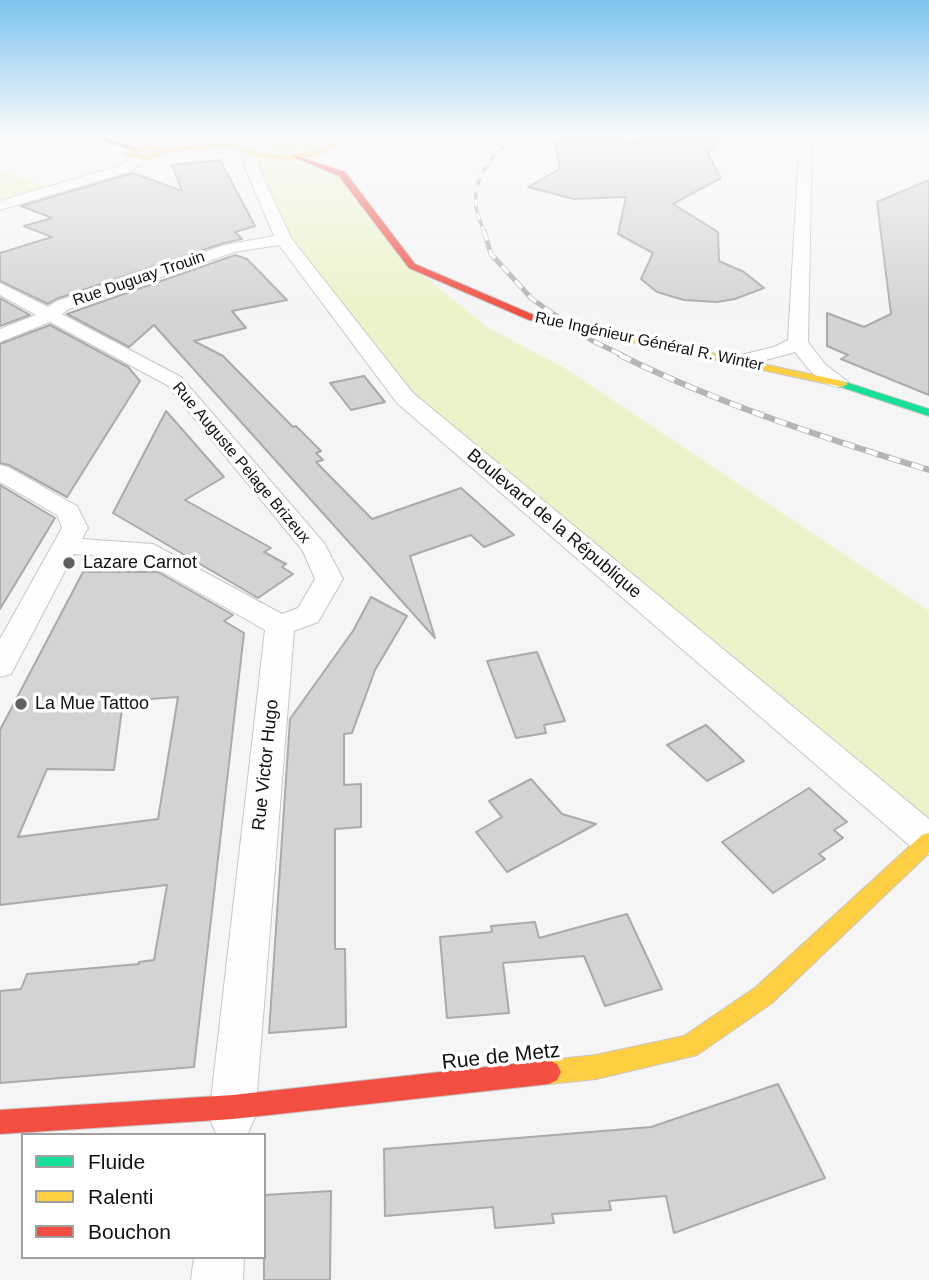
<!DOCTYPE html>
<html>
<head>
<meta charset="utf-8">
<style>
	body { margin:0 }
	#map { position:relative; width:929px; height:1280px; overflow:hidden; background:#f5f5f6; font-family:Helvetica,sans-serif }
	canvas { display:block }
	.legend { position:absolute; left:21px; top:1133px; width:245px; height:126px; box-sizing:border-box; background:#fff; border:2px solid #a0a0a1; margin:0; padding:9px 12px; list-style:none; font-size:21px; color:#121213 }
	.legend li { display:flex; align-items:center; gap:14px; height:35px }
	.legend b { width:35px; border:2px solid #a0a0a1 }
</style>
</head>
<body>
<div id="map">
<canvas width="929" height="1280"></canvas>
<ul class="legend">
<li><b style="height:9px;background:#16e098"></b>Fluide</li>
<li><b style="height:9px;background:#ffcf43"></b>Ralenti</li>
<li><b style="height:9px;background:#f24e42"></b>Bouchon</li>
</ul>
</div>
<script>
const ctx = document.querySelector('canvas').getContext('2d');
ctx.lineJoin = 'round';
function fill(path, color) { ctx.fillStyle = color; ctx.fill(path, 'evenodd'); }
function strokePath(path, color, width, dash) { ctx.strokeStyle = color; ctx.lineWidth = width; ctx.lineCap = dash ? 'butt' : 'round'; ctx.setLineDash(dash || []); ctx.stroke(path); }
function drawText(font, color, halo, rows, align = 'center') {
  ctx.font = font + ' Helvetica,sans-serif'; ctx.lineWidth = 7; ctx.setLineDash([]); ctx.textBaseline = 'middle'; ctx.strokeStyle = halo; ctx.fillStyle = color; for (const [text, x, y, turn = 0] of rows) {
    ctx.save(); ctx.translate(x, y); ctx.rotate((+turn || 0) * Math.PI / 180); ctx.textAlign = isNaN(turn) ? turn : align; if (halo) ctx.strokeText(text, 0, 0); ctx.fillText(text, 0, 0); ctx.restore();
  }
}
fill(new Path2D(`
	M 246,134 L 330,134 L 331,138 C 307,159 269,154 241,145 L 239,140 Z
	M 277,157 L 342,174 L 412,266 L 488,328 L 563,367 L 929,611 L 929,840 L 405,398 L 283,239 L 250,163 Z
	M 0,170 L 46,187 L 0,200 Z`), '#ebf3c8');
const building = new Path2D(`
	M 641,134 L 725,134 L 708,154 L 721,178 L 673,204 L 718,232 L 719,261 L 744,272 L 764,288 L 735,299 L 717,302 L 684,300 L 657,292 L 641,279 L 653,253 L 618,234 L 626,197 L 574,199 L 528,187 L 560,169 L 555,142 L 574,137 L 597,135 L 636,143 Z
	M 220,160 L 255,226 L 235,232 L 242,239 L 224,243 L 56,299 L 48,304 L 0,281 L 0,253 L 52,237 L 24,226 L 52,218 L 21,206 L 133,173 L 182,191 L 172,165 Z
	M 929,180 L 929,395 L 841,359 L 848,355 L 827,346 L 827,313 L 864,327 L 891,314 L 877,202 Z
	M 235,255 L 247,259 L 287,300 L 232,311 L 246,328 L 194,341 L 223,356 L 293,427 L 296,426 L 321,451 L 316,453 L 323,460 L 316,462 L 372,519 L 461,488 L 514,535 L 484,547 L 471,535 L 410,556 L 435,638 L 154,325 L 129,347 L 67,314 Z
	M 0,298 L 30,315 L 0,326 Z
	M 50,325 L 128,367 L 140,381 L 67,497 L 9,465 L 0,463 L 0,344 Z
	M 364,376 L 385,402 L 351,410 L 330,383 Z
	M 166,411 L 224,477 L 185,500 L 271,548 L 264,552 L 286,564 L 282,567 L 293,574 L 258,598 L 113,513 Z
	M 0,485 L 55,518 L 0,609 Z
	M 83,572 L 158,572 L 233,615 L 224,621 L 244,633 L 194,1067 L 0,1083 L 0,991 L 21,989 L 27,974 L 139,964 L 139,962 L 154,960 L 167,885 L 0,905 L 0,730 ZM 178,697 L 158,819 L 18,837 L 47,769 L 114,770 L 123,701 Z
	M 371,597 L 407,616 L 375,670 L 352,733 L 344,734 L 344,785 L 361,784 L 361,827 L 335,829 L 335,949 L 345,949 L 346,1027 L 269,1033 L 290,719 L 353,631 Z
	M 537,652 L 565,721 L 544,725 L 546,733 L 516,738 L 487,661 Z
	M 706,725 L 744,761 L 707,781 L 667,745 Z
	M 531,779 L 562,814 L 596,824 L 507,872 L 476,832 L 502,817 L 489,801 Z
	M 809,788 L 847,822 L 834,830 L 843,838 L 819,854 L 825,859 L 773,893 L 722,842 Z
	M 627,914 L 662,989 L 605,1006 L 584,956 L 503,963 L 509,1013 L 447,1018 L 440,937 L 492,932 L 491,926 L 535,922 L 539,938 Z
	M 778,1084 L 825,1178 L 674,1233 L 666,1196 L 609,1201 L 611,1210 L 552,1214 L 554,1223 L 495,1228 L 493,1207 L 385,1216 L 384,1149 L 651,1127 Z
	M 331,1191 L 330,1280 L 264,1280 L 264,1195 Z`);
fill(building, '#d3d3d3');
strokePath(building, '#abaaab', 2);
const street = new Path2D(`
	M 800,134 L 812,134 L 808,342 L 825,364 L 848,382 L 845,386 C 824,392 807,367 795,352 L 740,367 L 733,365 L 730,361 L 733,357 L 774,347 L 788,340 Z
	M 261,152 L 268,156 L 257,164 L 291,238 L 413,393 L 929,819 L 929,855 L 916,851 L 397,403 L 279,245 L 234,252 L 69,309 L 62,314 L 181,377 L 324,543 L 343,579 L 318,622 L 294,631 L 255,1117 L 248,1133 L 219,1135 L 216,1133 L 209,1117 L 265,630 L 138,558 L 74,554 L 11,674 L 0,677 L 0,639 L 62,528 L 57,515 L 0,482 L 0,465 L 8,467 L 77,506 L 88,528 L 82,539 L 153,544 L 282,614 L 298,608 L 315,579 L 303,551 L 167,385 L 50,322 L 0,342 L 0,329 L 36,315 L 0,295 L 0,283 L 48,307 L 57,301 L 225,245 L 274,236 L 243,163 Z
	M 140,154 L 147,158 L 132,171 L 0,210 L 0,201 L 122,165 Z
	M 194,1257 L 244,1257 L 243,1280 L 191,1280 Z`);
const fast = new Path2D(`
	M 364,134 L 388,134 L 342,141 L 339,139 Z
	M 842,381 L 929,409 L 929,416 L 838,386 L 838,382 Z`);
const slow = new Path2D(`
	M 340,138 L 345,139 L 320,154 L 288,160 L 258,157 L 231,147 L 166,152 L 147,160 L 124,155 L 130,149 L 145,145 L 164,148 L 232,143 L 259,153 L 288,156 L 315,151 ZM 145,149 L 159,151 L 147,156 L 132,154 Z
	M 576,324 L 842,381 L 848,384 L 842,387 L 572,329 L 571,327 Z
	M 929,833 L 929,853 L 772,1003 L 697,1055 L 596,1079 L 549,1084 L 541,1080 L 537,1072 L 541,1064 L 549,1060 L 596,1055 L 684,1036 L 756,987 L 922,835 Z`);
const jam = new Path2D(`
	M 81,134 L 93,134 L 139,149 L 134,150 Z
	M 294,155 L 345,172 L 415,264 L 536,316 L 581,327 L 576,330 L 529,320 L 409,268 L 339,176 L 294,157 Z
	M 549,1060 L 557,1064 L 561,1072 L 557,1080 L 549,1084 L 233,1119 L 0,1134 L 0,1110 L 233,1095 Z`);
strokePath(street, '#c6c6c6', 2);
strokePath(fast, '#c6c6c6', 2);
strokePath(slow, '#c6c6c6', 2);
strokePath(jam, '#c6c6c6', 2);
fill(street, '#fefefe');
fill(fast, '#16e098');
fill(slow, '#ffcf43');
fill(jam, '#f24e42');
const railFar2 = new Path2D(`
	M 484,233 C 482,224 477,215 476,206 C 472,175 497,149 521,134`);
const railFar1 = new Path2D(`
	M 484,231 L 491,254 L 532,299 L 591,340 L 624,356`);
const rail = new Path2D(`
	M 620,355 C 719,404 824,438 929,470`);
strokePath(railFar2, '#b5b5b5', 3.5);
strokePath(railFar1, '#b5b5b5', 5);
strokePath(rail, '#b5b5b5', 6);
strokePath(railFar2, '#fff', 2.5, [7]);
strokePath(railFar1, '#fff', 3.5, [10]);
strokePath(rail, '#fff', 4.5, [12]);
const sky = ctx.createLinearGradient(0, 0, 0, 314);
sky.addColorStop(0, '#7dc4ef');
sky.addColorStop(0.43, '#fafafb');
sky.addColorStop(1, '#fafafb00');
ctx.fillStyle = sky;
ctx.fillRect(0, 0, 929, 314);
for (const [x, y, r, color] of [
	[69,563,7,"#616162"],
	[21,704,7,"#616162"]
]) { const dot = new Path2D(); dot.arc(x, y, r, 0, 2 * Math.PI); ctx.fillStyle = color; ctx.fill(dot); strokePath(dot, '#fff', 2.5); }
drawText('16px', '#121213', '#fff', [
	["Rue Duguay Trouin",139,279,-19],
	["Rue Ingénieur Général R. Winter",649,342,12],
	["Rue Auguste Pelage Brizeux",241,463,50]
]);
drawText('18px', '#121213', '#fff', [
	["Boulevard de la République",554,524,40],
	["Rue Victor Hugo",266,765,-84]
]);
drawText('18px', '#121213', '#fff', [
	["Lazare Carnot",83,563],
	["La Mue Tattoo",35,704]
], 'left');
drawText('21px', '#121213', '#fff', [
	["Rue de Metz",501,1057,-6]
]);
</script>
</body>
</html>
